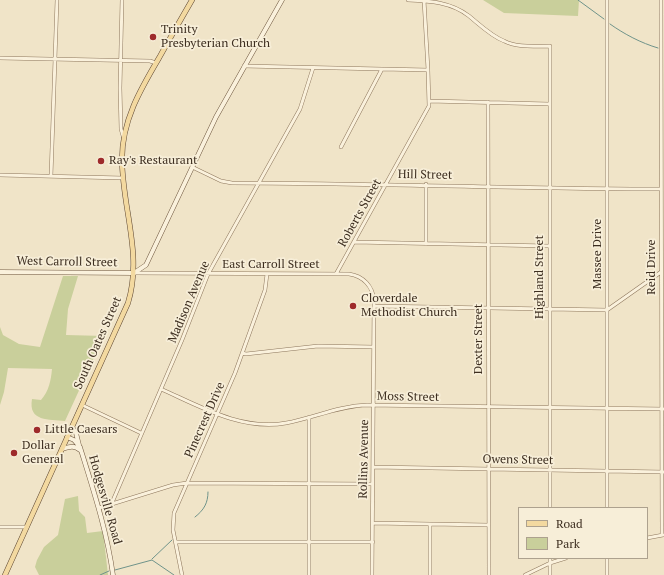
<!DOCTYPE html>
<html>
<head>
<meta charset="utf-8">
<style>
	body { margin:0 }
	#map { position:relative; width:664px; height:575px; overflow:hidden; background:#f0e4c8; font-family:"PT Serif",serif }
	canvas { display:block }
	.legend { position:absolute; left:518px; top:507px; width:130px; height:52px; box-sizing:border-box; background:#f7eed8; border:1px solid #ada18e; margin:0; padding:5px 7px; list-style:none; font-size:12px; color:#3d2e20 }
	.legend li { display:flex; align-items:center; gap:8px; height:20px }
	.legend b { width:20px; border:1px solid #ada18e }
</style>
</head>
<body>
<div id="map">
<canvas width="664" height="575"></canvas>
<ul class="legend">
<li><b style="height:5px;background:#f3d9a0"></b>Road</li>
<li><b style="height:11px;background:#c9cf9b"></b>Park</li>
</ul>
</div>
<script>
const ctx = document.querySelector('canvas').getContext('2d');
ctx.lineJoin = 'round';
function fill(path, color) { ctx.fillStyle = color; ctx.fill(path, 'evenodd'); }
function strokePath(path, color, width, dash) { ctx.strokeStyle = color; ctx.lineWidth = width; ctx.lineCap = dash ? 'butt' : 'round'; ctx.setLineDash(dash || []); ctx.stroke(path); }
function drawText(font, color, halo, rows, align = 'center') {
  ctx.font = font + ' "PT Serif",serif'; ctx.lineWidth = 3.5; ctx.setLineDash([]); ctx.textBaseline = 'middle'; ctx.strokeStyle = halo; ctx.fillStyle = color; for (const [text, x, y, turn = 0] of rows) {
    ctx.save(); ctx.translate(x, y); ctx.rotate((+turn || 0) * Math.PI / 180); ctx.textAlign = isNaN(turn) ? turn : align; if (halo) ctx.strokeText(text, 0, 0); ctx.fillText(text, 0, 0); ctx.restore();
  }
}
fill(new Path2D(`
	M 483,0 L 579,0 L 578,16 L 504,13 Z
	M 63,276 L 78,276 L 68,309 L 66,335 L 104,336 L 65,421 C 49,419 28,422 32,399 L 41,400 C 49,391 51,380 52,369 L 8,368 L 4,392 L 0,405 L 0,327 L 3,335 L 19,344 L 40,347 Z
	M 78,496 L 79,511 L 85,517 L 87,533 L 103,531 L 108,575 L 39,575 L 35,567 L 37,560 L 44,547 L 58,535 L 65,499 Z`), '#c9cf9b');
strokePath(new Path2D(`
	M 578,0 L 604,19
	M 610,24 C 624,34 641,43 658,48
	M 195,517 C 204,510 208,503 208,492
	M 152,559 L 172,540
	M 115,570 L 152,560 L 174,575
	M 100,575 L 109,571`), '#6f938a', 1);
const street = new Path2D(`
	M 122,0 L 120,88 L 121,129 L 123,136
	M 408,0 C 430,1 451,2 469,16 C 480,25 491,36 504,41 C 518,48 534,46 550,46 L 550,508
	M 661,0 L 662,535
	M 0,58 L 150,61 L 156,63
	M 244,66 L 428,70
	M 429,101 L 549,104
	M 488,102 L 489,575
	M 341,147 L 382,69
	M 192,167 L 221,181 L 232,183 C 375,183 518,189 661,189
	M 0,175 L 123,178
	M 51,176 L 57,0
	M 426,184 L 426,244
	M 354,242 L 549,246
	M 134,273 L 349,274 C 363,276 373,286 374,301 L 372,575
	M 336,274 L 429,106 L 428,70 L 424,0
	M 374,306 L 607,310 L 661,272
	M 242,353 L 246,354 L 318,346 L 374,347
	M 161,389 C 201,407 242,431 286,423 C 313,418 339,406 367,405 L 664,409
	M 82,405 L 141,433
	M 373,467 L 664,472
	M 111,505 L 182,340 L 208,274 L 300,109 L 313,68
	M 99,508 L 173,485 L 187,483 L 373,484
	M 607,508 L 607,0
	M 373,523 L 488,525
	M 0,527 L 27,527
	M 647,538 L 663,535
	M 176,542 L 373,542
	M 550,558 L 550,575
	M 607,558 L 607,575
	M 182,575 L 173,530 L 174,513 L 235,373 L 265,290 L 267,274
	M 309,575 L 309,417
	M 430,575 L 430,524
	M 525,575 L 550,563 L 566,558`);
const secondary = new Path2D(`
	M 0,272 L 134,273 L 146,265 L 216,117 L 282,0
	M 72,427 L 76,433 L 79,445
	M 67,437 L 74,440 L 80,447 C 93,489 107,531 113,575
	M 62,449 C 69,447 74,445 80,450`);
const primary = new Path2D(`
	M 5,575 L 128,303 C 143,254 122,208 122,159 C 122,121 140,90 159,58 C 170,38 181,19 192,0`);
strokePath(street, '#8d765c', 4);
strokePath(secondary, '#6f573f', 5);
strokePath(primary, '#5b4430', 5.5);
strokePath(street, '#faf1dc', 3);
strokePath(secondary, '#faf1dc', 4);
strokePath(primary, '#f3d9a0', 4.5);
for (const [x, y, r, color] of [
	[153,37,4,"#9e2a2b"],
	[101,161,4,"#9e2a2b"],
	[353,306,4,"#9e2a2b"],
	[37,430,4,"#9e2a2b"],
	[14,453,4,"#9e2a2b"]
]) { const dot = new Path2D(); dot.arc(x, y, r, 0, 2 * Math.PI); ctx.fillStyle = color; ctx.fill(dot); strokePath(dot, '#f7eed8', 1.5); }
drawText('12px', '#3d2e20', '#f7eed8', [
	["Trinity",161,30],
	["Presbyterian Church",161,44],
	["Ray's Restaurant",109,161],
	["Cloverdale",361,299],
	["Methodist Church",361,313],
	["Little Caesars",45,430],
	["Dollar",22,446],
	["General",22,460]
], 'left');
drawText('12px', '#3d2e20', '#f7eed8', [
	["Hill Street",425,175,1],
	["Roberts Street",360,213,-61],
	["Massee Drive",598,254,-90],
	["West Carroll Street",67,262,1],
	["East Carroll Street",271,265],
	["Reid Drive",652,267,-90],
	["Highland Street",540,277,-90],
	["Madison Avenue",189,302,-67],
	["Dexter Street",479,339,-90],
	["South Oates Street",98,343,-66],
	["Moss Street",408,397,1],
	["Pinecrest Drive",205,420,-66],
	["Rollins Avenue",364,459,-89],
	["Owens Street",518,460,1],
	["Hodgesville Road",105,500,74]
]);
</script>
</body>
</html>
